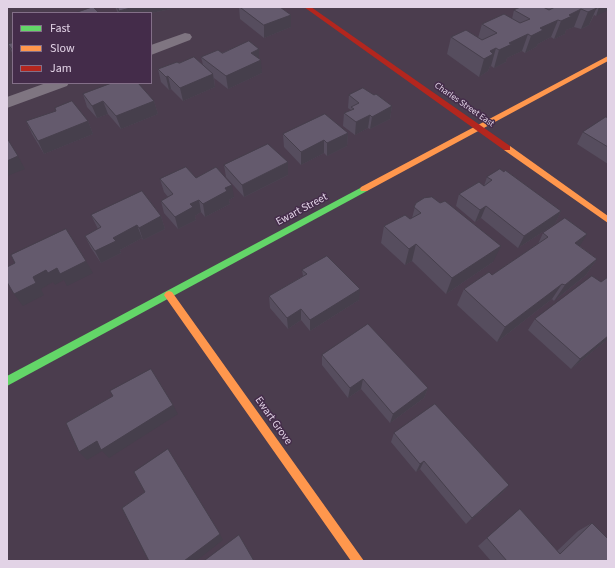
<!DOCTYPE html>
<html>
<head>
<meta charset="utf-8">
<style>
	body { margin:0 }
	#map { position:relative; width:615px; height:568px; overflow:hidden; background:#4b3d4e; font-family:"Source Sans 3",sans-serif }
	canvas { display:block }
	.frame { position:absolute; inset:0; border:8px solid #e2d3e6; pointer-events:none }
	.legend { position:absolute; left:12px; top:12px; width:140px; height:72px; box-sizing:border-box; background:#442c4a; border:1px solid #836f88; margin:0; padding:5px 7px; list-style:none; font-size:12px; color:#e2d3e6 }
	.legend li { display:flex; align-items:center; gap:8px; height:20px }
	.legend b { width:20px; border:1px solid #836f88 }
</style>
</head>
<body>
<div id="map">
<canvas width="615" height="568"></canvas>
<div class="frame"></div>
<ul class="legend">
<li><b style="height:5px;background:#63d668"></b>Fast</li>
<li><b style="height:5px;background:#ff974d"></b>Slow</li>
<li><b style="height:5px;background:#b3261e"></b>Jam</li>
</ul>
</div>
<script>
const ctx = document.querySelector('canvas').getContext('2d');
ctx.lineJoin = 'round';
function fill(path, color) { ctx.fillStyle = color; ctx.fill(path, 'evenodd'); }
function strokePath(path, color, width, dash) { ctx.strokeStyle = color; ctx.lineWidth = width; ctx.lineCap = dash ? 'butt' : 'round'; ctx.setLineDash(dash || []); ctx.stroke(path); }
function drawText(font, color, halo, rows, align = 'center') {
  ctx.font = font + ' "Source Sans 3",sans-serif'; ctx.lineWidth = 3; ctx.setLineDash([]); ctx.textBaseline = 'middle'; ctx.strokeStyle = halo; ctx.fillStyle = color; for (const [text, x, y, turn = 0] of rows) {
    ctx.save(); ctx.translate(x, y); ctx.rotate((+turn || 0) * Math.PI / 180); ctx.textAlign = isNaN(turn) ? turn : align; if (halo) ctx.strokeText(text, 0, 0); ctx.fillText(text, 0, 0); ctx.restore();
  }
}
fill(new Path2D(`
	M 185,33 L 190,34 L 192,37 L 190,40 L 151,55 L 151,45 Z
	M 46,83 L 69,83 L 67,86 L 7,108 L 7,97 Z`), '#7f7581');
fill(new Path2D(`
	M 364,186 L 368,189 L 367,191 L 7,386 L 7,376 Z`), '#63d668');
fill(new Path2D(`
	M 608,56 L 608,61 L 367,191 L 361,191 L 360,189 L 361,187 Z
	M 504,146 L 510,146 L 608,216 L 608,223 L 504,150 Z
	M 169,291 L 172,292 L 364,561 L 351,561 L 166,298 L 164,295 L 166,292 Z`), '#ff974d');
fill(new Path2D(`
	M 304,7 L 311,7 L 510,146 L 510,150 L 504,150 Z`), '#b3261e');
fill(new Path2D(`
	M 115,7 L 170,7 L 171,9 L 151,13 L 118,13 Z
	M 239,7 L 280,7 L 291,15 L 291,27 L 264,38 L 240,19 Z
	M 521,7 L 608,7 L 596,16 L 594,15 L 589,25 L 581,29 L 574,27 L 566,30 L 565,34 L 554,39 L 551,37 L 538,44 L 536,47 L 525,53 L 522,51 L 507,58 L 506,62 L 494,68 L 491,66 L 490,66 L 488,71 L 479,77 L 447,54 L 451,37 L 478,38 L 482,24 L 512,19 L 514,10 Z
	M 13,43 L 13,55 L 8,44 Z
	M 259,49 L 259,59 L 262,73 L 228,89 L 214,78 L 215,87 L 183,101 L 171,89 L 169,90 L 161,82 L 158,69 L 179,63 L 203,65 L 201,57 L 222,53 Z
	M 83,94 L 154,101 L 158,114 L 121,129 L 108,114 L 97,118 L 87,107 Z
	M 349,95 L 374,95 L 392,106 L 390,119 L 370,129 L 368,128 L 355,135 L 343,126 L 344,113 L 351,110 L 348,108 Z
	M 608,118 L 608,164 L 577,144 L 583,132 Z
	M 26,121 L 88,121 L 93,134 L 44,154 L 32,134 Z
	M 348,133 L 347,146 L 327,156 L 324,153 L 301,165 L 284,147 L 283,134 Z
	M 288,162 L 288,175 L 244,197 L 226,177 L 224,165 Z
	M 487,177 L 561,211 L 555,224 L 518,248 L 481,218 L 475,222 L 456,206 L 459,194 L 484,186 Z
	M 196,178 L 234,197 L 229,200 L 230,204 L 205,217 L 201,212 L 195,216 L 196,220 L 178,229 L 164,213 L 161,201 L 168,197 L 164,192 L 160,179 Z
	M 416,203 L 493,262 L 446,294 L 412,261 L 405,265 L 381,243 L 384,226 L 412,218 Z
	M 91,215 L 161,216 L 165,229 L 143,240 L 142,238 L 120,250 L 121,253 L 101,263 L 91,248 L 85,236 L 98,229 Z
	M 543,233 L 580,246 L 597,259 L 586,275 L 554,301 L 552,299 L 497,342 L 457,305 L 464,289 L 492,275 L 538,244 Z
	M 302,270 L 359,300 L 310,331 L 301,320 L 288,329 L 270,308 L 269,296 L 303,276 Z
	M 601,282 L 608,339 L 571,369 L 528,330 L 535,319 Z
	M 322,355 L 428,388 L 424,398 L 390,423 L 361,389 L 348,398 L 322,365 Z
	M 394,433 L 509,485 L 502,493 L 466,524 L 420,469 L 416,472 L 391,442 Z
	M 520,509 L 557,551 L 578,531 L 592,523 L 608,561 L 491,561 L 478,546 Z`), '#564d5e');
fill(new Path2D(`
	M 134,7 L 170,7 L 171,9 L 151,13 L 120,13 L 119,11 Z
	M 592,7 L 597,7 L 589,25 L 581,29 L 588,12 Z
	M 599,7 L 608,7 L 608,10 L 596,16 Z
	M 581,9 L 574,27 L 566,30 L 565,34 L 554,39 L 561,21 L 569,15 Z
	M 291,15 L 291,27 L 264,38 L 264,25 Z
	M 558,20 L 551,37 L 538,44 L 536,47 L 525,53 L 531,36 L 540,28 Z
	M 528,34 L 522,51 L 507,58 L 506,62 L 494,68 L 499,50 L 509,43 Z
	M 496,48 L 491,66 L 490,66 L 488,71 L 479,77 L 484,59 L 490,51 Z
	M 259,49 L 259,61 L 261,60 L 262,73 L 228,89 L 226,76 L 251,53 Z
	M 213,74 L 215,87 L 183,101 L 180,88 Z
	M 168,76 L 171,89 L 169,90 L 166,77 Z
	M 103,101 L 108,114 L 97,118 L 92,106 Z
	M 154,101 L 158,114 L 121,129 L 116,116 Z
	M 392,106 L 390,119 L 370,129 L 372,117 Z
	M 370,115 L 368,128 L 355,135 L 356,122 Z
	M 88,121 L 93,134 L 44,154 L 38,141 Z
	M 348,133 L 347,146 L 327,156 L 327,143 Z
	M 324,140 L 324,153 L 301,165 L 301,152 Z
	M 18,156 L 25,169 L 7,176 L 7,161 Z
	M 288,162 L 288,175 L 244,197 L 242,185 Z
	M 232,185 L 234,197 L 229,200 L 230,204 L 205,217 L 203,204 L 225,188 Z
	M 199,200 L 201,212 L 195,216 L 196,220 L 178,229 L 175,217 L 190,204 Z
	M 486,206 L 481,218 L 475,222 L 480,210 Z
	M 561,211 L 555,224 L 518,248 L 524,236 Z
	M 161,216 L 165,229 L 143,240 L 139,228 Z
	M 137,225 L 142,238 L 120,250 L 121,253 L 101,263 L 95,251 L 113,238 Z
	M 587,234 L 577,251 L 575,243 Z
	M 416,244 L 412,261 L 405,265 L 409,249 Z
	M 501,246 L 493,262 L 446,294 L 452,278 Z
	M 597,259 L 586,275 L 554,301 L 565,285 Z
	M 86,261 L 93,273 L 67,286 L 64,280 L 55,285 L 53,282 L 41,289 L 44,295 L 23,306 L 14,294 L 33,277 L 46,270 Z
	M 562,284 L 552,299 L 497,342 L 505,327 Z
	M 360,289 L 359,300 L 310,331 L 310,320 Z
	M 301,309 L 301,320 L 288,329 L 287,318 Z
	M 608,336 L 608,339 L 571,369 L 580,359 Z
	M 363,379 L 361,389 L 348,398 L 350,388 Z
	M 428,388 L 424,398 L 390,423 L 393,414 Z
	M 173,405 L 178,414 L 109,458 L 102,451 L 87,460 L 79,452 L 97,441 Z
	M 424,461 L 420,469 L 416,472 L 420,464 Z
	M 509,485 L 502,493 L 466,524 L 472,518 Z
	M 220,534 L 223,540 L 196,561 L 184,561 Z`), '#463f4c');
const building = new Path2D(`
	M 93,7 L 99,13 L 75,13 Z
	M 118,7 L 134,7 L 119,11 Z
	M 240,7 L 280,7 L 291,15 L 264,25 Z
	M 521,7 L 543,7 L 549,10 L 555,7 L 595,7 L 597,8 L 588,12 L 581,9 L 569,15 L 572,16 L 561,21 L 558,20 L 540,28 L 543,30 L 531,36 L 528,34 L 509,43 L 512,44 L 499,50 L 496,48 L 490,51 L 493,54 L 484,59 L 451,37 L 466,30 L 482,40 L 497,33 L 482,24 L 504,14 L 520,23 L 530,19 L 514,10 Z
	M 249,41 L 259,49 L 251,53 L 261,60 L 226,76 L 201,57 L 218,50 L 222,53 Z
	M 13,43 L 13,51 L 8,44 Z
	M 194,57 L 213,74 L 180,88 L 168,76 L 166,77 L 158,69 L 177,62 L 179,63 Z
	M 112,83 L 138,83 L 154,101 L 116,116 L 103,101 L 92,106 L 83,94 Z
	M 363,88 L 374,95 L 376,94 L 392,106 L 372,117 L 370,115 L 356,122 L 344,113 L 354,109 L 351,107 L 359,103 L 349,95 Z
	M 72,101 L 88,121 L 38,141 L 26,121 L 56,111 L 55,108 Z
	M 325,114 L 348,133 L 327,143 L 324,140 L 301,152 L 283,134 Z
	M 606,117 L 608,118 L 608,147 L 583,132 Z
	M 7,138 L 18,156 L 7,161 Z
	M 268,144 L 288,162 L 242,185 L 224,165 Z
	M 186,167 L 196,178 L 216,167 L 232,185 L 225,188 L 227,191 L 203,204 L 199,200 L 190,204 L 193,207 L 175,217 L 161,201 L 173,194 L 160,179 Z
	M 500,169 L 504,172 L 505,170 L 561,211 L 524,236 L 486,206 L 480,210 L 459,194 L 479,182 L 484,186 L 492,180 L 487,177 Z
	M 142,191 L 161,216 L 139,228 L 137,225 L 113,238 L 116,241 L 95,251 L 85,236 L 101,227 L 91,215 Z
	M 432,197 L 440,203 L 445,201 L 501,246 L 452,278 L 416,244 L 409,249 L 384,226 L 405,215 L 410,219 L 421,213 L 414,207 L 416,203 L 424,198 Z
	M 565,218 L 587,234 L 575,243 L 597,259 L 565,285 L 562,284 L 505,327 L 464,289 L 489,272 L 492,275 L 548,237 L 543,233 Z
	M 66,229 L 86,261 L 60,274 L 57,268 L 48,273 L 46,270 L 33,277 L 36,283 L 14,294 L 7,282 L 7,267 L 15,263 L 11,255 Z
	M 327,256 L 360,289 L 310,320 L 301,309 L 287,318 L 269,296 L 307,274 L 302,270 Z
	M 592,276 L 601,282 L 608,277 L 608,336 L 580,359 L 535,319 Z
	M 368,324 L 428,388 L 393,414 L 363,379 L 350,388 L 322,355 Z
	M 151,369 L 173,405 L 101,450 L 97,441 L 79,452 L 66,423 L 113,396 L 110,391 Z
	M 435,404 L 509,485 L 472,518 L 424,461 L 420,464 L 394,433 Z
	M 168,449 L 220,534 L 184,561 L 149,561 L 122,508 L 145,492 L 134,472 Z
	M 520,509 L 560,554 L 592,523 L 608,539 L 608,561 L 507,561 L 487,538 Z
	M 239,535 L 254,561 L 204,561 Z`);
fill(building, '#645a6d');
strokePath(building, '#463f4c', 1);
drawText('9px', '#e2d3e6', '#442c4a', [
	["Charles Street East",464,105,35]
]);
drawText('11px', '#e2d3e6', '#442c4a', [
	["Ewart Street",302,210,-28],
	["Ewart Grove",273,421,55]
]);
</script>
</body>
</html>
